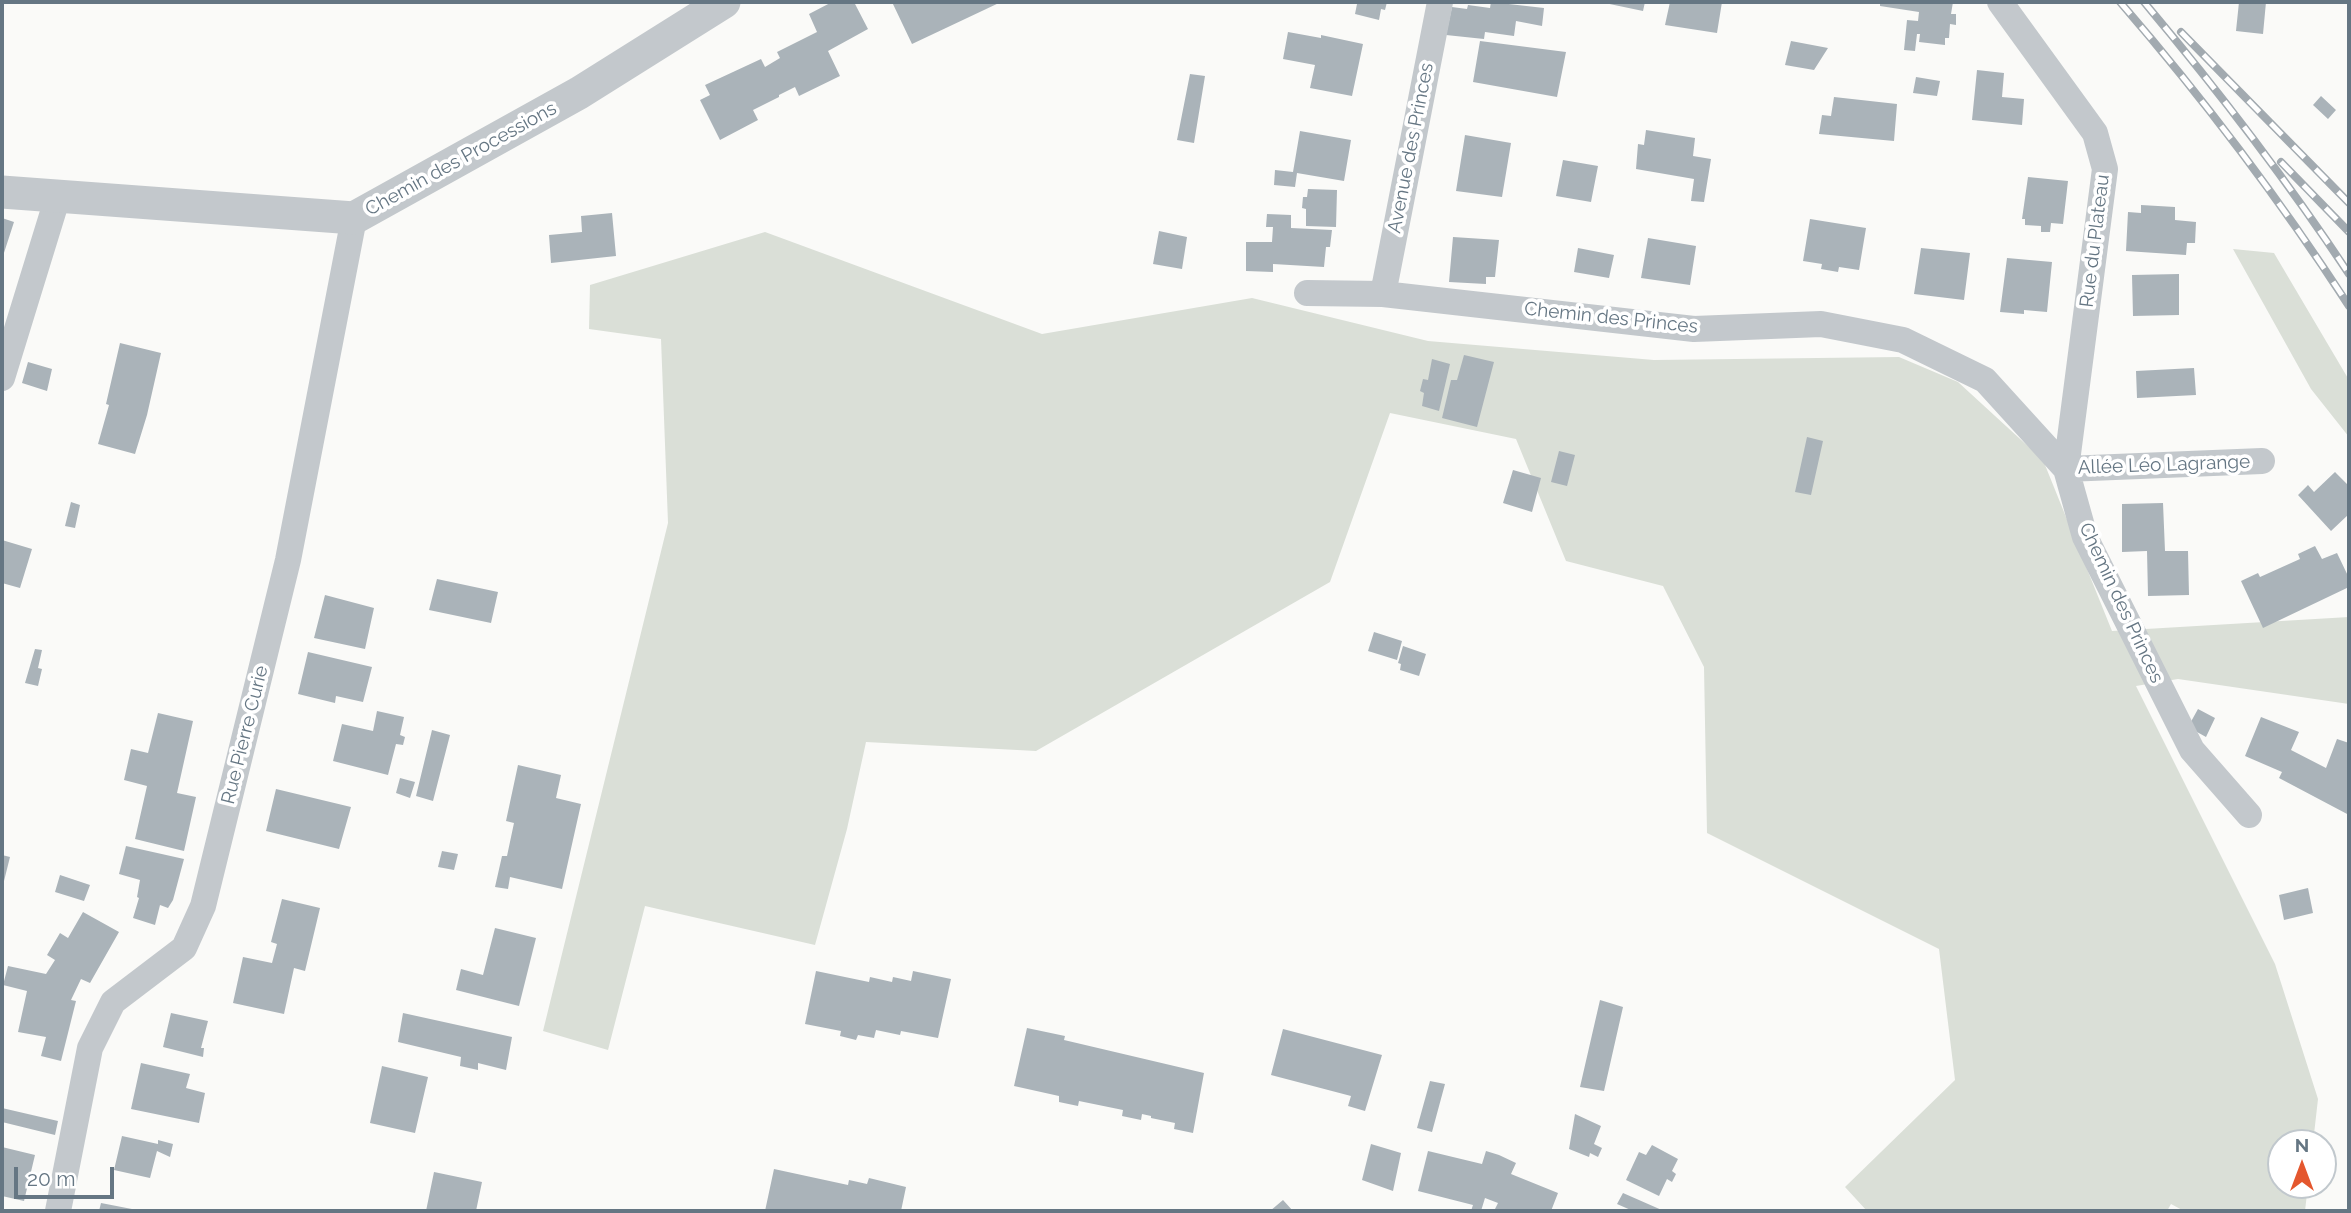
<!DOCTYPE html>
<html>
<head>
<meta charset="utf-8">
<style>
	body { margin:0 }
	#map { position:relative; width:2351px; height:1213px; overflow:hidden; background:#fafaf8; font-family:Raleway,sans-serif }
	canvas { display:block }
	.frame { position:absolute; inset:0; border:4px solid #657683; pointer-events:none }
	.north { position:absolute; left:2267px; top:1129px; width:70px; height:70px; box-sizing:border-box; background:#fff; border:2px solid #c1c8cd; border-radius:50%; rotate:0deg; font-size:19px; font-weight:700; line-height:28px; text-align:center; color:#657683 }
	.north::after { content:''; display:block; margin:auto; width:24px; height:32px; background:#e4572e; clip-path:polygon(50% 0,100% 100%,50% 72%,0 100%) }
	.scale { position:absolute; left:14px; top:1167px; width:100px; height:32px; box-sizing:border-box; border:4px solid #657683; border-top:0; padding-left:9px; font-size:21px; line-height:24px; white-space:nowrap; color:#657683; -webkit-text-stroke:5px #fff; paint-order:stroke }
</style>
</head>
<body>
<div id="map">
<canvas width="2351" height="1213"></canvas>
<div class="frame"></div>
<div class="north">N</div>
<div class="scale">20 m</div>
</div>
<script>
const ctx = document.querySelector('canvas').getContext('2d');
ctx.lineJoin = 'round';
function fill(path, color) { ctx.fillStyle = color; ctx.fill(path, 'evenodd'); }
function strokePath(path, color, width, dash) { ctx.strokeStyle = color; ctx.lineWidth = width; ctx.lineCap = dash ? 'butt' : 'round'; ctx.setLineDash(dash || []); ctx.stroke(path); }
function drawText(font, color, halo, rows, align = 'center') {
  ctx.font = font + ' Raleway,sans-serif'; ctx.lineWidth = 7; ctx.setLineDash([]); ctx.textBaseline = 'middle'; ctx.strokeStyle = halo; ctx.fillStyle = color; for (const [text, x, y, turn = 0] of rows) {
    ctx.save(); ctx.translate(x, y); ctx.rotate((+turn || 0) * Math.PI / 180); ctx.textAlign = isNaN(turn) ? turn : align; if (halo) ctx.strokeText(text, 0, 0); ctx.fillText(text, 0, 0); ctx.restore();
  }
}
fill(new Path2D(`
	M 765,232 L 1042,334 L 1252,298 L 1428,341 L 1654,360 L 1899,357 L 1958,382 L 2043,460 L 2112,631 L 2349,617 L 2349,704 L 2178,679 L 2136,686 L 2275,964 L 2318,1099 L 2313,1143 L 2281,1143 L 2281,1185 L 2308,1185 L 2305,1211 L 2184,1211 L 2171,1204 L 2167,1211 L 1867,1211 L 1845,1187 L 1955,1080 L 1939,949 L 1707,833 L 1704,667 L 1663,586 L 1566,561 L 1516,439 L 1390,413 L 1330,582 L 1036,751 L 866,742 L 847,829 L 815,945 L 645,906 L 608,1050 L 543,1031 L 668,523 L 661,339 L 589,329 L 590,285 Z
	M 2233,249 L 2274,253 L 2349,380 L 2349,437 L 2311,389 Z`), '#dadfd7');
fill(new Path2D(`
	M 832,2 L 854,2 L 868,29 L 828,51 L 840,76 L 799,96 L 795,87 L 779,95 L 779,97 L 753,110 L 758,120 L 720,140 L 700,100 L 710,95 L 705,85 L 761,59 L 765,67 L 780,58 L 777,52 L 817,32 L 809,14 Z
	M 892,2 L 1001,2 L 912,44 Z
	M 1352,2 L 1387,2 L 1385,10 L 1381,9 L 1379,20 L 1355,14 L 1357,4 Z
	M 1491,2 L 1544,8 L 1542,26 L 1516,21 L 1514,36 L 1485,32 L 1484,39 L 1446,35 L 1452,7 L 1467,9 L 1468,5 L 1490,8 Z
	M 1600,2 L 1645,2 L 1643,11 Z
	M 1670,2 L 1722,2 L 1717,33 L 1665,25 Z
	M 1880,2 L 1953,2 L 1951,14 L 1956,14 L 1956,25 L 1950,24 L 1949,38 L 1945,38 L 1945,45 L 1919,42 L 1920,34 L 1917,34 L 1915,51 L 1904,50 L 1907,20 L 1918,21 L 1919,12 L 1880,6 Z
	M 2239,2 L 2266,2 L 2263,34 L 2236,31 Z
	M 1288,32 L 1321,38 L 1321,35 L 1363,44 L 1352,96 L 1310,88 L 1315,65 L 1283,59 Z
	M 1480,41 L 1566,52 L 1557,97 L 1473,82 Z
	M 1791,41 L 1828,48 L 1814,70 L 1785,65 Z
	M 1977,70 L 2004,73 L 2002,97 L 2024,99 L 2022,125 L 1972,120 Z
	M 1190,74 L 1205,76 L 1194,143 L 1177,140 Z
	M 1916,77 L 1940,81 L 1937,96 L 1913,93 Z
	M 2321,96 L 2336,110 L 2328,119 L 2313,105 Z
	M 1834,97 L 1897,104 L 1894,141 L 1819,134 L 1822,115 L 1831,116 Z
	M 1646,130 L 1695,138 L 1693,156 L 1711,159 L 1704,202 L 1691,201 L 1694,179 L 1636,169 L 1638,144 L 1644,145 Z
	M 1300,131 L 1351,140 L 1344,181 L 1297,173 L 1295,187 L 1274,185 L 1275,170 L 1293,172 Z
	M 1465,135 L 1511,143 L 1502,197 L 1456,191 Z
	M 1563,160 L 1598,166 L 1591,202 L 1556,196 Z
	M 2028,177 L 2068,181 L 2063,224 L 2051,223 L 2050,232 L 2041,232 L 2041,226 L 2025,225 L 2025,219 L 2022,219 Z
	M 1308,189 L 1337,190 L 1336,227 L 1306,226 L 1306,209 L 1302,208 L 1303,197 L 1307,197 Z
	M 2141,205 L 2175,207 L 2175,220 L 2196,222 L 2195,243 L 2187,243 L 2186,255 L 2126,251 L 2128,212 L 2141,213 Z
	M 612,213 L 616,256 L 551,263 L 549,235 L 582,232 L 581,216 Z
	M 1267,214 L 1291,215 L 1291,228 L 1332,230 L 1330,247 L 1326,247 L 1324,267 L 1273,264 L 1273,272 L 1246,271 L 1246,242 L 1272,242 L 1273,227 L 1266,227 Z
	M 2,218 L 14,222 L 2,259 Z
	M 1810,219 L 1866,228 L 1859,270 L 1839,267 L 1838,272 L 1821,269 L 1822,264 L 1803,261 Z
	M 1159,231 L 1187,237 L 1182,269 L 1153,264 Z
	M 1453,237 L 1499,240 L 1495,277 L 1486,277 L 1486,284 L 1449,282 Z
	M 1648,238 L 1696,246 L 1690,285 L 1641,278 Z
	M 1578,248 L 1614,255 L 1609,278 L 1574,272 Z
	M 1921,248 L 1970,253 L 1964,300 L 1914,294 Z
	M 2007,258 L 2052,262 L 2047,312 L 2024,310 L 2024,314 L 2000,312 Z
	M 2179,274 L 2179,315 L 2133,316 L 2132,275 Z
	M 120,343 L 161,353 L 147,415 L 135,454 L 98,444 L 109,405 L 106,404 Z
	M 1464,355 L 1494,362 L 1477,427 L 1442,418 L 1451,380 L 1457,380 Z
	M 1432,359 L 1450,364 L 1439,411 L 1422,406 L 1424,393 L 1420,391 L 1423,379 L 1428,380 Z
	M 28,362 L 52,369 L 47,391 L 22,383 Z
	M 2194,368 L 2196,395 L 2137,398 L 2136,371 Z
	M 1807,437 L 1823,441 L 1811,495 L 1795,492 Z
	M 1559,451 L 1575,455 L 1567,486 L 1551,482 Z
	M 1513,470 L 1541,478 L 1532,512 L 1503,503 Z
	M 2335,472 L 2349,486 L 2349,514 L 2331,531 L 2298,495 L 2308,485 L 2314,492 Z
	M 71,502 L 80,505 L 75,528 L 65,526 Z
	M 2163,503 L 2165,551 L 2188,551 L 2189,595 L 2148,596 L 2147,551 L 2122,552 L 2122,504 Z
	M 2,540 L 32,549 L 20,588 L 2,583 Z
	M 2315,546 L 2322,559 L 2337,553 L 2349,578 L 2349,587 L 2263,628 L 2241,581 L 2258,573 L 2260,577 L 2300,559 L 2298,554 Z
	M 437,579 L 498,592 L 491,623 L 429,610 Z
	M 325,595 L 374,608 L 365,649 L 314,638 Z
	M 1374,632 L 1402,641 L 1397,660 L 1368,651 Z
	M 1403,646 L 1426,654 L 1419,676 L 1400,670 L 1401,664 L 1398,663 Z
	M 35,649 L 42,650 L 38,668 L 42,669 L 38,686 L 25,683 Z
	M 308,652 L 372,667 L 363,702 L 336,696 L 335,703 L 298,694 Z
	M 2198,709 L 2215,718 L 2206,737 L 2188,727 Z
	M 377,711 L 404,717 L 400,735 L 405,737 L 403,745 L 396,744 L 388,775 L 333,761 L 342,724 L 373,731 Z
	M 158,713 L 193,721 L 177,793 L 196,797 L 184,851 L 135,839 L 147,786 L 124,780 L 131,749 L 148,753 Z
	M 2261,717 L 2299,732 L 2291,750 L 2326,768 L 2337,739 L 2349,743 L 2349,815 L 2279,778 L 2282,772 L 2245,756 Z
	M 432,730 L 450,735 L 433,801 L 416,796 Z
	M 518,765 L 561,775 L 556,798 L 581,804 L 562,889 L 510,877 L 508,889 L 495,887 L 502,856 L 507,856 L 514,823 L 506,821 Z
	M 400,778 L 415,782 L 410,798 L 396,793 Z
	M 276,789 L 351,807 L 339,849 L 266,831 Z
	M 126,846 L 184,859 L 173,900 L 168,908 L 160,905 L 155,925 L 133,918 L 139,898 L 137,897 L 140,880 L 119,874 Z
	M 442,851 L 458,854 L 454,870 L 438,867 Z
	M 2,855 L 10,857 L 3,885 L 2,885 Z
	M 60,875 L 90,885 L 84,901 L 55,892 Z
	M 2308,888 L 2313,913 L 2284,920 L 2279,895 Z
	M 282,899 L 320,908 L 305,971 L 294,968 L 284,1014 L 233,1003 L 243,957 L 272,963 L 277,944 L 271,942 Z
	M 83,912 L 119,932 L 90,983 L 81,979 L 71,1000 L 76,1001 L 61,1061 L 41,1056 L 46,1037 L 18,1032 L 27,991 L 3,985 L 8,966 L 46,974 L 55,960 L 47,955 L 60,933 L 68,938 Z
	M 495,928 L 536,938 L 519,1006 L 456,990 L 461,969 L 483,975 Z
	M 816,971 L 869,982 L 870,977 L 892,982 L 893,977 L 911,981 L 913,971 L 951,979 L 938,1038 L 901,1031 L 900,1035 L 876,1030 L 874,1038 L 858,1035 L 856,1040 L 840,1036 L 841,1031 L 805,1024 Z
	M 1600,1000 L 1623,1007 L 1604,1091 L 1580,1087 Z
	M 171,1013 L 208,1021 L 201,1048 L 204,1048 L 203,1057 L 163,1047 Z
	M 403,1013 L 512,1037 L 506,1070 L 478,1063 L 478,1070 L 460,1066 L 461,1057 L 398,1042 Z
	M 1027,1028 L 1065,1036 L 1064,1040 L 1204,1073 L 1193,1133 L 1174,1129 L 1175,1123 L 1151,1118 L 1151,1116 L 1142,1114 L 1141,1120 L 1122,1116 L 1123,1110 L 1079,1101 L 1078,1106 L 1059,1102 L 1059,1096 L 1014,1086 Z
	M 1283,1029 L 1382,1055 L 1365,1111 L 1348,1106 L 1351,1096 L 1271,1075 Z
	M 141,1063 L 190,1074 L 186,1088 L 205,1093 L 199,1123 L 131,1109 Z
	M 382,1066 L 428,1077 L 415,1133 L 370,1123 Z
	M 1430,1081 L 1445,1084 L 1432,1132 L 1417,1128 Z
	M 2,1108 L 58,1121 L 55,1135 L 2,1122 Z
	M 1575,1114 L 1601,1126 L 1594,1144 L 1602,1148 L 1598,1157 L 1590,1153 L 1589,1157 L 1569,1149 Z
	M 122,1136 L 158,1144 L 158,1140 L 173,1144 L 170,1157 L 157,1151 L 150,1178 L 114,1170 Z
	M 1371,1144 L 1401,1153 L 1393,1191 L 1362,1180 Z
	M 1652,1145 L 1678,1159 L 1672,1171 L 1676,1174 L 1672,1182 L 1667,1179 L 1659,1196 L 1626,1180 L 1639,1152 L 1646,1155 Z
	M 2,1147 L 35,1155 L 24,1201 L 2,1196 Z
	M 1428,1151 L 1482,1164 L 1486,1151 L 1499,1155 L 1516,1163 L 1511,1174 L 1558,1193 L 1551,1211 L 1494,1211 L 1498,1203 L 1485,1198 L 1481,1211 L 1471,1211 L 1473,1205 L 1418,1191 Z
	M 774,1169 L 848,1185 L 849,1180 L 867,1184 L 869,1178 L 906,1187 L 901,1211 L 765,1211 Z
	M 434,1172 L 482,1182 L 476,1211 L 426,1211 Z
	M 1623,1193 L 1664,1211 L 1633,1211 L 1617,1204 Z
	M 1283,1200 L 1293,1211 L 1270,1211 Z
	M 101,1203 L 137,1210 L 137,1211 L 99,1211 Z`), '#aab3b9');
strokePath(new Path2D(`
	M 2000,2 L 2095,133 L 2105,169 L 2066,469 L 2262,461
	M 1307,293 L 1383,294 L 1694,329 L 1821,324 L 1903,340 L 1985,380 L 2066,469 L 2085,537 L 2192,750 L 2249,815
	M 1383,294 L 1440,2
	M 2,378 L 58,196
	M 58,1211 L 90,1048 L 113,1002 L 184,948 L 203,906 L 288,560 L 354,218`), '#c3c8cc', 26);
strokePath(new Path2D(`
	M 2,192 L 354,218 L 579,93 L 724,2`), '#c3c8cc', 33);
const rail = new Path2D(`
	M 2120,2 C 2203,98 2280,200 2349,306
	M 2144,2 C 2217,89 2286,179 2349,274
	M 2181,32 L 2349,203
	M 2281,162 L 2349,232`);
strokePath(rail, '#a2aab0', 8);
strokePath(rail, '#fff', 5, [16]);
drawText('19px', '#657683', '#fff', [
	["Avenue des Princes",1411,148,-79],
	["Chemin des Processions",461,159,-29],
	["Rue du Plateau",2095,241,-83],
	["Chemin des Princes",1611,318,6],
	["Allée Léo Lagrange",2164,465,-2],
	["Chemin des Princes",2121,603,65],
	["Rue Pierre Curie",245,735,-76]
]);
</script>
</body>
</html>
